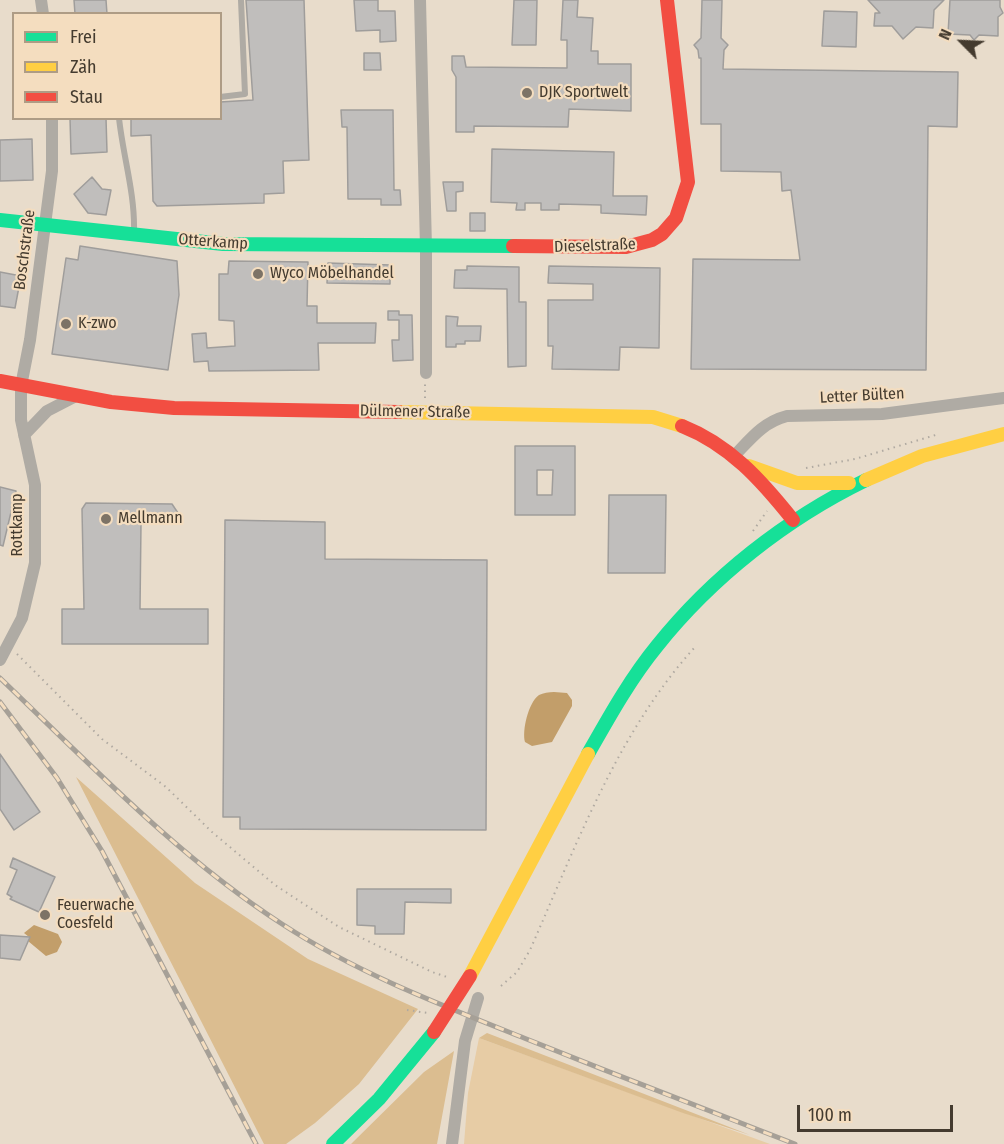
<!DOCTYPE html>
<html>
<head>
<meta charset="utf-8">
<style>
	body { margin:0 }
	#map { position:relative; width:1004px; height:1144px; overflow:hidden; background:#e8dccb; font-family:"Fira Sans Condensed",sans-serif }
	canvas { display:block }
	.legend { position:absolute; left:12px; top:12px; width:210px; height:108px; box-sizing:border-box; background:#f4ddbf; border:2px solid #ae9c85; margin:0; padding:8px 10px; list-style:none; font-size:18px; color:#443b2f }
	.legend li { display:flex; align-items:center; gap:12px; height:30px }
	.legend b { width:30px; border:2px solid #ae9c85 }
	.north { position:absolute; left:932px; top:12px; width:60px; height:60px; -webkit-text-stroke:4px #f4ddbf; paint-order:stroke; rotate:294deg; font-size:16px; font-weight:700; line-height:24px; text-align:center; color:#443b2f }
	.north::after { content:''; display:block; margin:auto; width:21px; height:27px; background:#443b2f; clip-path:polygon(50% 0,100% 100%,50% 72%,0 100%) }
	.scale { position:absolute; left:797px; top:1105px; width:156px; height:27px; box-sizing:border-box; border:3px solid #443b2f; border-top:0; padding-left:8px; font-size:18px; line-height:21px; white-space:nowrap; color:#443b2f; -webkit-text-stroke:4px #f4ddbf; paint-order:stroke }
</style>
</head>
<body>
<div id="map">
<canvas width="1004" height="1144"></canvas>
<ul class="legend">
<li><b style="height:8px;background:#16e098"></b>Frei</li>
<li><b style="height:8px;background:#ffcf43"></b>Zäh</li>
<li><b style="height:8px;background:#f24e42"></b>Stau</li>
</ul>
<div class="north">N</div>
<div class="scale">100 m</div>
</div>
<script>
const ctx = document.querySelector('canvas').getContext('2d');
ctx.lineJoin = 'round';
function fill(path, color) { ctx.fillStyle = color; ctx.fill(path, 'evenodd'); }
function strokePath(path, color, width, dash) { ctx.strokeStyle = color; ctx.lineWidth = width; ctx.lineCap = dash ? 'butt' : 'round'; ctx.setLineDash(dash || []); ctx.stroke(path); }
function drawText(font, color, halo, rows, align = 'center') {
  ctx.font = font + ' "Fira Sans Condensed",sans-serif'; ctx.lineWidth = 4.5; ctx.setLineDash([]); ctx.textBaseline = 'middle'; ctx.strokeStyle = halo; ctx.fillStyle = color; for (const [text, x, y, turn = 0] of rows) {
    ctx.save(); ctx.translate(x, y); ctx.rotate((+turn || 0) * Math.PI / 180); ctx.textAlign = isNaN(turn) ? turn : align; if (halo) ctx.strokeText(text, 0, 0); ctx.fillText(text, 0, 0); ctx.restore();
  }
}
fill(new Path2D(`
	M 479,1038 L 770,1144 L 464,1144 L 468,1093 Z`), '#e7cca5');
fill(new Path2D(`
	M 76,777 L 195,883 L 308,959 L 418,1009 L 359,1084 L 315,1123 L 286,1144 L 264,1144 Z
	M 487,1033 L 750,1135 L 683,1113 L 479,1038 Z
	M 454,1051 L 437,1144 L 351,1144 L 424,1072 Z`), '#dbbd90');
fill(new Path2D(`
	M 554,692 L 567,693 L 572,700 L 572,706 L 552,742 L 532,746 L 525,742 C 522,731 528,703 539,695 C 543,693 549,692 554,692 Z
	M 34,925 L 58,934 L 62,942 L 57,952 L 46,956 L 28,941 L 29,937 L 24,933 Z`), '#c29e6a');
const building = new Path2D(`
	M 74,0 L 106,0 L 107,14 L 75,14 Z
	M 246,0 L 304,0 L 309,160 L 283,161 L 284,193 L 264,194 L 264,203 L 157,206 L 153,201 L 151,135 L 131,136 L 131,118 L 220,118 L 220,102 L 253,100 Z
	M 354,0 L 378,0 L 378,11 L 395,11 L 396,41 L 380,42 L 380,30 L 356,31 Z
	M 514,0 L 537,0 L 536,45 L 512,45 Z
	M 563,0 L 578,0 L 577,17 L 593,18 L 591,51 L 598,51 L 598,64 L 631,64 L 631,111 L 569,109 L 568,127 L 474,126 L 474,132 L 456,132 L 456,77 L 452,70 L 452,56 L 464,56 L 466,67 L 567,68 L 567,40 L 561,40 Z
	M 702,0 L 722,0 L 721,38 L 728,45 L 724,50 L 723,69 L 958,72 L 957,127 L 928,126 L 926,370 L 691,369 L 693,259 L 800,260 L 791,190 L 782,191 L 781,172 L 721,171 L 721,124 L 701,124 L 701,58 L 699,58 L 698,50 L 694,45 L 701,38 Z
	M 868,0 L 944,0 L 934,10 L 933,28 L 916,27 L 903,39 L 892,26 L 874,26 L 875,13 L 880,13 Z
	M 950,0 L 1000,0 L 1000,7 L 1003,13 L 998,17 L 998,36 L 979,35 L 974,40 L 970,35 L 948,34 Z
	M 824,11 L 857,12 L 856,47 L 822,46 Z
	M 364,53 L 380,53 L 381,70 L 364,70 Z
	M 341,110 L 393,110 L 394,190 L 400,190 L 401,205 L 381,205 L 381,199 L 348,199 L 347,127 L 342,127 Z
	M 70,118 L 106,118 L 107,152 L 71,154 Z
	M 32,139 L 33,180 L 0,181 L 0,140 Z
	M 492,149 L 614,152 L 613,196 L 647,196 L 646,215 L 601,213 L 601,205 L 559,204 L 559,210 L 541,210 L 541,203 L 525,203 L 525,210 L 516,210 L 517,203 L 491,202 Z
	M 92,177 L 102,189 L 111,190 L 106,215 L 88,213 L 74,194 Z
	M 443,182 L 463,182 L 463,191 L 456,192 L 456,211 L 447,211 Z
	M 470,213 L 485,213 L 485,231 L 470,231 Z
	M 80,246 L 177,261 L 179,295 L 168,370 L 52,354 L 66,258 L 78,260 Z
	M 229,261 L 308,262 L 307,306 L 317,306 L 317,323 L 376,323 L 375,343 L 318,343 L 319,370 L 209,371 L 208,361 L 194,362 L 192,334 L 206,333 L 207,348 L 235,346 L 234,321 L 219,320 L 219,274 L 228,274 Z
	M 328,263 L 390,265 L 390,284 L 327,283 Z
	M 467,266 L 519,267 L 519,302 L 526,302 L 526,366 L 508,367 L 507,289 L 454,288 L 455,270 L 467,270 Z
	M 549,266 L 660,268 L 659,348 L 620,347 L 619,370 L 552,369 L 553,346 L 548,346 L 548,300 L 593,300 L 593,284 L 548,283 Z
	M 0,272 L 21,276 L 15,308 L 0,306 Z
	M 388,311 L 399,311 L 399,315 L 412,315 L 413,360 L 393,361 L 392,340 L 399,340 L 399,320 L 388,320 Z
	M 446,316 L 458,317 L 457,326 L 481,326 L 480,341 L 465,341 L 465,344 L 456,344 L 456,347 L 446,347 Z
	M 515,446 L 575,446 L 575,515 L 515,515 ZM 537,470 L 553,470 L 552,495 L 537,495 Z
	M 0,487 L 16,491 L 3,546 L 0,545 Z
	M 609,495 L 666,495 L 665,573 L 608,573 Z
	M 86,503 L 172,504 L 178,513 L 173,522 L 141,523 L 140,609 L 208,609 L 208,644 L 62,644 L 62,609 L 84,609 L 82,509 Z
	M 225,520 L 325,522 L 325,559 L 487,560 L 486,830 L 240,829 L 240,817 L 223,817 Z
	M 0,754 L 40,812 L 14,830 L 0,809 Z
	M 13,858 L 55,877 L 39,912 L 10,899 L 12,897 L 7,894 L 17,870 L 10,867 Z
	M 357,889 L 451,889 L 451,903 L 405,902 L 404,934 L 375,934 L 375,926 L 357,925 Z
	M 0,935 L 30,937 L 20,960 L 0,958 Z`);
fill(building, '#c0bebc');
strokePath(building, '#9f9d9b', 1.5);
strokePath(new Path2D(`
	M 425,398 L 425,383
	M 806,468 L 855,459 L 939,434
	M 753,531 L 767,511
	M 17,654 L 102,739 L 166,787 L 212,832 L 275,885 L 339,927 L 432,972 L 450,978
	M 501,986 L 517,972 L 530,950 C 576,846 618,731 696,646
	M 407,1010 L 428,1013`), '#afa9a1', 2, [1.5, 4.5]);
strokePath(new Path2D(`
	M 220,97 L 245,94 L 241,0
	M 119,118 C 123,156 135,193 134,231`), '#afaba4', 6);
strokePath(new Path2D(`
	M 41,0 L 43,14
	M 420,0 L 426,248 L 426,373
	M 24,435 L 47,411 L 76,396
	M 736,454 C 752,437 764,422 787,416 L 882,414 L 1004,398
	M 0,660 L 22,618 L 35,563 L 35,485 L 21,420 L 21,386 L 30,340 L 52,171 L 52,118
	M 452,1144 L 465,1041 L 478,998`), '#afaba4', 12);
strokePath(new Path2D(`
	M 0,220 L 223,244 L 513,246
	M 588,754 C 609,717 630,679 657,646 C 712,577 786,519 866,480
	M 333,1144 L 379,1099 L 434,1032`), '#16e098', 14);
strokePath(new Path2D(`
	M 399,412 L 653,417 L 682,426
	M 749,466 L 797,483 L 849,483
	M 866,480 L 922,456 L 1004,434
	M 470,976 L 588,754`), '#ffcf43', 14);
strokePath(new Path2D(`
	M 513,246 L 626,247 L 652,240 L 662,234 L 676,218 L 688,182 L 667,0
	M 0,381 L 111,402 L 174,408 L 399,412
	M 682,426 C 730,445 761,480 793,520`), '#f24e42', 14);
const rail = new Path2D(`
	M 0,678 C 90,764 178,857 282,924 C 357,973 441,1005 524,1038 C 614,1074 704,1109 795,1144
	M 0,702 L 57,778 L 102,851 L 256,1144`);
strokePath(rail, '#a6a097', 5);
strokePath(rail, '#f4ddbf', 3, [9]);
strokePath(new Path2D(`
	M 434,1032 L 470,976`), '#f24e42', 14);
for (const [x, y, r, color] of [
	[527,93,6,"#7d7366"],
	[258,274,6,"#7d7366"],
	[66,324,6,"#7d7366"],
	[106,519,6,"#7d7366"],
	[45,915,6,"#7d7366"]
]) { const dot = new Path2D(); dot.arc(x, y, r, 0, 2 * Math.PI); ctx.fillStyle = color; ctx.fill(dot); strokePath(dot, '#f4ddbf', 2); }
drawText('16px', '#443b2f', '#f4ddbf', [
	["DJK Sportwelt",539,93],
	["Wyco Möbelhandel",270,274],
	["K-zwo",78,324],
	["Mellmann",118,519],
	["Feuerwache",57,906],
	["Coesfeld",57,924]
], 'left');
drawText('16px', '#443b2f', '#f4ddbf', [
	["Otterkamp",213,242,4],
	["Dieselstraße",595,246,-2],
	["Boschstraße",25,250,-83],
	["Letter Bülten",862,396,-3],
	["Dülmener Straße",415,412,1],
	["Rottkamp",18,525,-90]
]);
</script>
</body>
</html>
